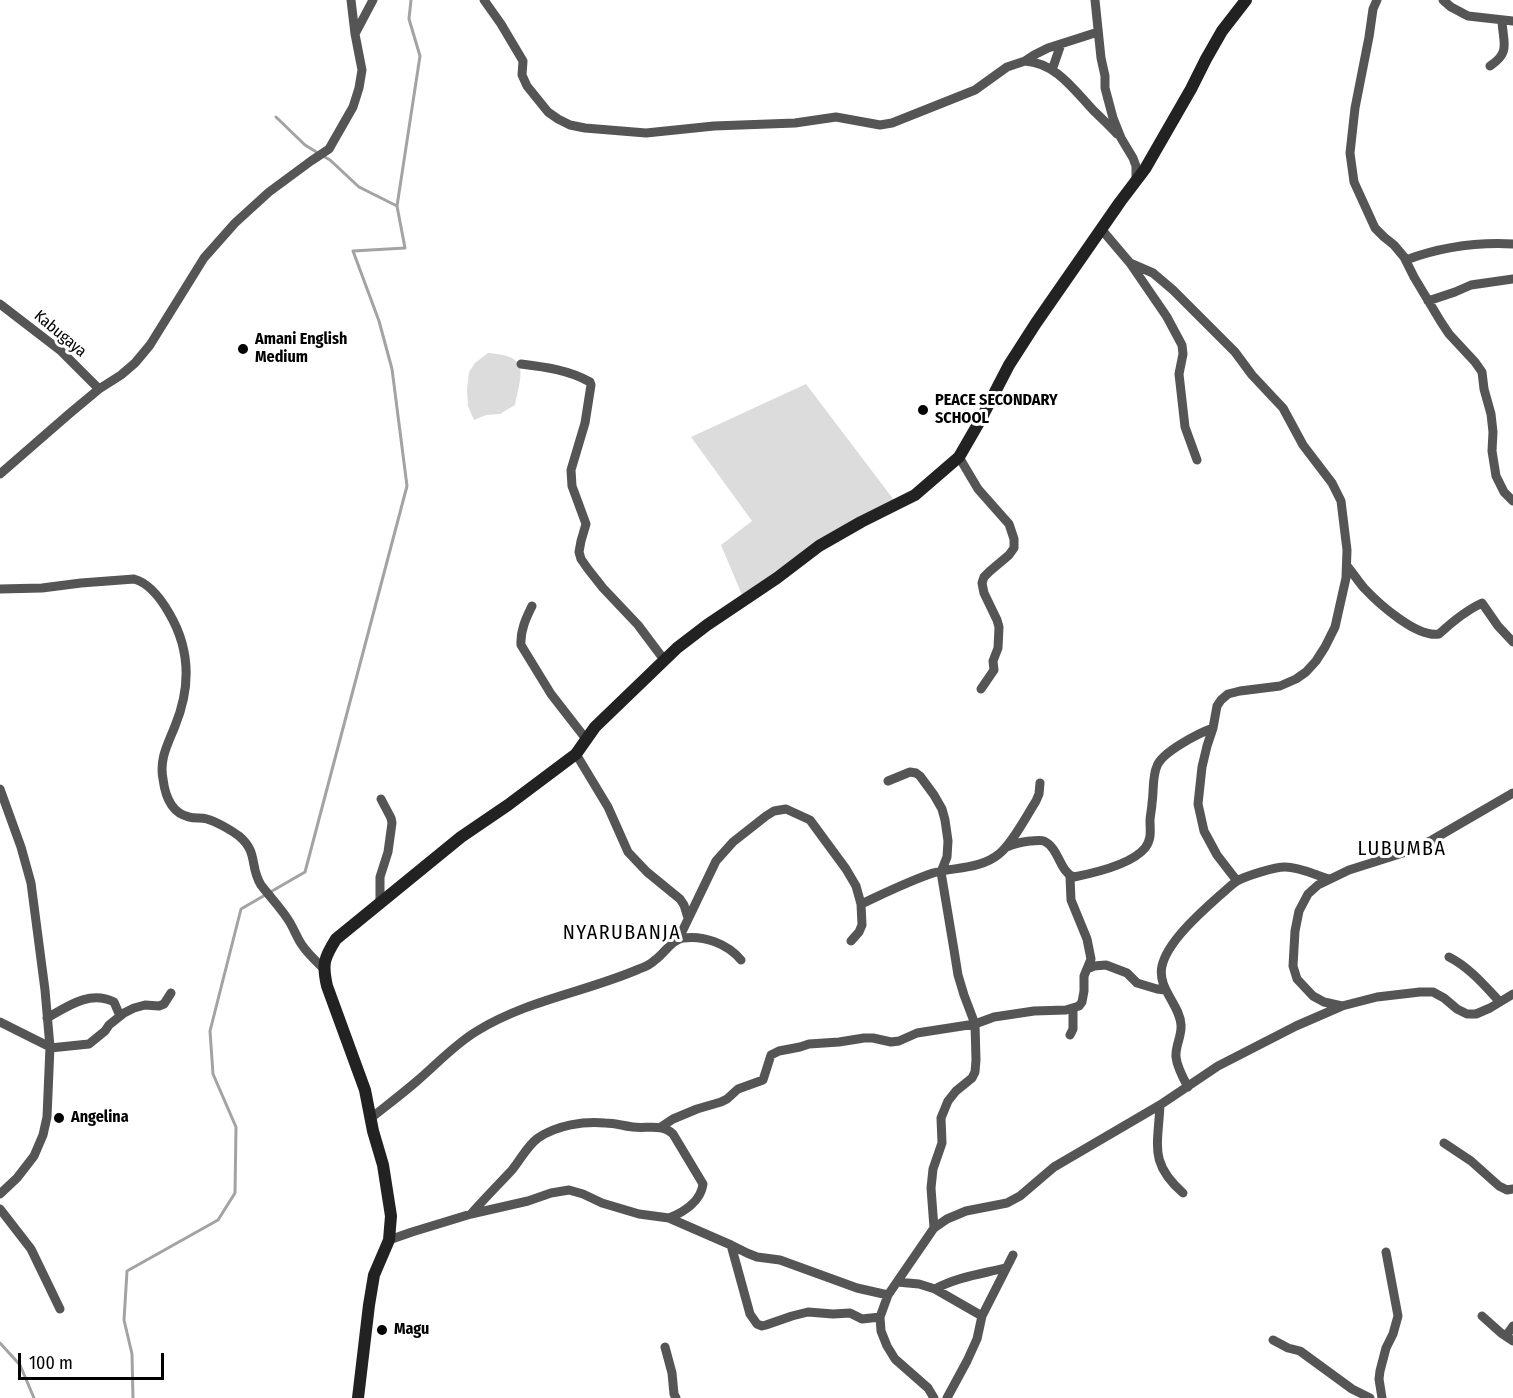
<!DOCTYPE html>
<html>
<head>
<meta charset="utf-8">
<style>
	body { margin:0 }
	#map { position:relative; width:1513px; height:1398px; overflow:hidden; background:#fff; font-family:"Fira Sans Condensed",sans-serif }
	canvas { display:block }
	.scale { position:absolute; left:18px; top:1353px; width:146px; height:27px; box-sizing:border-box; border:3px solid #000; border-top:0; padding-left:8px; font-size:18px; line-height:21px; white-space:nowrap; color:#000; -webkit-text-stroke:4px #fff; paint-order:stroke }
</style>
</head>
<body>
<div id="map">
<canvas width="1513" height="1398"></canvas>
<div class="scale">100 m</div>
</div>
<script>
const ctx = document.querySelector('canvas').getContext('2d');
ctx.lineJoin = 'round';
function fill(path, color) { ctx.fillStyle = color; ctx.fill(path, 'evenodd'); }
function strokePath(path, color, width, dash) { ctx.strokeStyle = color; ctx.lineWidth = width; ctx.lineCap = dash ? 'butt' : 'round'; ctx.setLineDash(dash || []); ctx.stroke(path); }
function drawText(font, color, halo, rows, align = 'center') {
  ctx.font = font + ' "Fira Sans Condensed",sans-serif'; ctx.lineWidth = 6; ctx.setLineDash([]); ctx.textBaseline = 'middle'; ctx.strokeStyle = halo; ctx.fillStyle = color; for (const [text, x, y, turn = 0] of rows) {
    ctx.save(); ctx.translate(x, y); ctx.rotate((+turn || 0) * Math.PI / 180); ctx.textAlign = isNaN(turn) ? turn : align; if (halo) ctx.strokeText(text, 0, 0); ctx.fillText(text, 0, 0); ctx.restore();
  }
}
fill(new Path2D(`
	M 488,353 C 530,356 522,371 515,405 L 500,414 L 486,415 L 474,420 L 468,406 L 467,390 L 469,372 L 475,363 Z
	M 806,384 L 894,500 L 742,595 L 721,545 L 752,521 L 691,437 Z`), '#dcdcdc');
strokePath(new Path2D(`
	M 276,117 L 305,145 L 318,153
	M 397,206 L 420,56 L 409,19 L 411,0
	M 0,1343 L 20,1365 L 34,1398
	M 133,1398 L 132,1354 L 124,1320 L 127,1271 L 218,1220 L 235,1193 L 236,1127 L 213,1074 L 210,1031 L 241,909 L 305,872 L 407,486 L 392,369 L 379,321 L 353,251 L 405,248 L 397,206 L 359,187 L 330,160 L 323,156`), '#a3a3a3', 3);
strokePath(new Path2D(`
	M 484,0 L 501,24 L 523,61 L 522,75 L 527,86 L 548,112 L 558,119 L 570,125 L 585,128 L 646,133 L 714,126 L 795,123 L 836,117 L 880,125 L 892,123 L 975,90 L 1007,67 L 1025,61 L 1034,55 L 1048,48 L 1098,32
	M 1095,0 L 1101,58 L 1105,76 L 1105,88 L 1113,118 L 1121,138 L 1133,158 L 1136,166 L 1136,182
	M 1377,0 L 1373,9 L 1369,37 L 1355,108 L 1350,153 L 1354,182 L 1375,228 L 1384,237 L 1394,245 L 1404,257 L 1414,277 L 1441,322 L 1449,334 L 1475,362 L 1482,372 L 1484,389 L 1491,414 L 1493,432 L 1492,451 L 1496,476 L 1504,492 L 1513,501
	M 1443,0 L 1451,7 L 1468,16 L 1513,21
	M 355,34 L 373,0
	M 1025,61 C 1056,63 1074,90 1093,110 C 1101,118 1110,126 1117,134
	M 1490,66 C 1511,52 1503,43 1502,21
	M 1052,70 L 1061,44
	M 1102,230 L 1130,263 L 1167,317 L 1182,345 L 1183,354 L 1179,374 L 1185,427 L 1197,460
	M 1406,260 C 1441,247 1475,242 1513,244
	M 1130,263 L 1153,273 L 1173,290 L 1235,352 L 1252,375 L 1283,408 L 1303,445 L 1332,483 L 1341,501 L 1347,550 L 1346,578 L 1335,627 L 1325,647 L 1316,661 L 1306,672 L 1296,679 L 1280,686 L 1240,691 L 1228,694 L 1221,700 L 1217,706 L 1213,728 L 1207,746 L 1202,767 L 1198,804 L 1204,831 L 1217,855 L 1237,881
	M 1428,301 L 1455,292 L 1471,285 L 1513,279
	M 0,304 L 61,351 L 99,389
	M 521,364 C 545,367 569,370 590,382 L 591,385 L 585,423 L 571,470 L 572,486 L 586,524 L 581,541 L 579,552 L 581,559 L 588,569 L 603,588 L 638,625 L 665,661
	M 959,457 L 978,489 L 1009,524 L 1014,539 L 1014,548 L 1009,555 L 990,571 L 984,577 L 982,583 L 984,593 L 997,620 L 999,627 L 998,648 L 993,661 L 994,670 L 981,689
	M 0,474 L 69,414 L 99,389 L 121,375 L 135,363 L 150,345 L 204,258 L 235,223 L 269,192 L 311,161 L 329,149 L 353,107 L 359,88 L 362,70 L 355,34 L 351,0
	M 1347,566 C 1353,573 1358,581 1364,588 C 1379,604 1417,638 1439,634 C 1452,622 1467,610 1482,603 L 1498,626 L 1513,642
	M 0,589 L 42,588 L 81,583 L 134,579 C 149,583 161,599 169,613 C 191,650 191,687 175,726 C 168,744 159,759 163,779 C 165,795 171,813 189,817 C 195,819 201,817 207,819 C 217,822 231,830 239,836 C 259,853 249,866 261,885 C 270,897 281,908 289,921 C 294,929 297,938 302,945 C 308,954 316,961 324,969
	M 532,606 C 526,618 520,631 521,645 L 551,694 L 586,739
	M 576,754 L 608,807 L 628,852 L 647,872 L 680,899 L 684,905 L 688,918
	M 888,781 L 910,772 L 916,773 L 920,776 L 934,795 L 942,809 L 945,820 L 948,841 L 947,857 L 941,872 L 954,950 L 958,975 L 964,995 L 975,1024 L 976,1060 L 975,1072 L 972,1078 L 956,1091 L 948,1101 L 941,1118 L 942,1143 L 933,1169 L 931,1188 L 934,1228
	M 0,789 L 21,847 L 31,883 L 45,990 L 50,1047 L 47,1117 L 43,1135 L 34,1156 L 17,1178 L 0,1194
	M 1007,847 C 1015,843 1021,842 1030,841 C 1034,841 1040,840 1044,841 C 1059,848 1060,873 1074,877 C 1094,873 1132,864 1145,848 C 1152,839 1150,831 1150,821 C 1150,815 1152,809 1152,803 C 1154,791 1152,777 1157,766 C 1162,752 1199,733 1213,728
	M 380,903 L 380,877 L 388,852 L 392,823 L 391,818 L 381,799
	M 861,904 C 885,893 909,881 933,873 C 955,867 981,869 999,854 C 1012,844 1027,815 1036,801 L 1039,794 L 1040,783
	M 679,938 L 716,861 L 733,842 L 766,816 L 774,811 L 786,809 L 810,820 L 846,869 L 856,886 L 861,904 L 862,925 L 859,932 L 851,941
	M 1449,957 C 1469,967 1485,986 1500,1002
	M 1087,969 L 1094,966 L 1106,965 L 1127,973 L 1137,983 L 1157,989 L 1165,990
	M 1342,1006 L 1324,1002 L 1313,996 L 1297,979 L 1293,966 L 1295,931 L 1299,911 L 1308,894 L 1318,885 L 1349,870 L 1406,852 L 1432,840 L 1513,793
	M 47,1018 C 68,1006 90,990 114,1002 L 120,1016
	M 0,1022 L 50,1047
	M 1070,1035 L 1073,1029 L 1073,1009
	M 50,1048 L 89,1044 L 105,1031 L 109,1025 L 124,1013 L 134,1008 L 145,1005 L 159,1006 L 164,1004 L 171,993
	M 1188,1087 C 1183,1078 1177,1067 1176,1057 C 1175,1046 1182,1036 1181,1025 C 1180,1004 1157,989 1162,966 C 1167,942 1201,912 1219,896 C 1225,891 1231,885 1237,881 C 1246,876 1274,867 1285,867 C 1300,867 1315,875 1329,879
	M 1160,1105 C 1158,1146 1149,1163 1183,1193
	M 371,1118 C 386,1106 402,1094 417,1081 C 437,1064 455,1044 477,1031 C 527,1000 586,992 639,969 C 645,967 651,964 655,960 C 664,954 672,939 683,938 C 704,935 728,944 741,960
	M 661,1127 L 673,1119 L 697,1109 L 721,1102 L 727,1099 L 738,1089 L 763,1080 L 771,1055 L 779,1051 L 800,1047 L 809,1044 L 839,1042 L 864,1038 L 873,1038 L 891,1042 L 899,1041 L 917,1033 L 975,1024 L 994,1017 L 1034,1011 L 1066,1010 L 1079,1006 L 1082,1002 L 1084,991 L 1084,976 L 1091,959 L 1087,939 L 1071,900 L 1070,877
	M 1444,1143 L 1471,1161 L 1499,1186 L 1507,1190 L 1513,1189
	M 0,1209 L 31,1249 L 60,1309
	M 471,1214 C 484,1199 498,1185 512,1170 C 521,1159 527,1146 538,1138 C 557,1125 584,1121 605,1123 C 615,1123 624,1126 633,1127 C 647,1129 662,1123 673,1134 L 703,1184 C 701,1201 684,1212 669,1218
	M 389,1240 L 412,1232 L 471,1214 L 528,1201 L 551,1193 L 569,1190 L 583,1194 L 602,1203 L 639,1214 L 669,1218 L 731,1245 L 747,1253 L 757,1257 L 780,1260 L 857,1288 L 888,1295
	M 731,1245 L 750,1314 L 757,1324 L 762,1326 L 766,1325 L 792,1316 L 808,1312 L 833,1314 L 850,1313 L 862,1319 L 880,1317
	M 897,1282 L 919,1284 L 935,1289 L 982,1316
	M 935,1289 C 957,1277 981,1274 1005,1268
	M 1482,1316 L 1501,1333 L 1513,1341
	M 1506,1336 L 1513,1326
	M 1273,1340 L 1288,1348 L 1300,1351 L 1352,1389 L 1370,1398
	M 665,1347 L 672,1373 L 674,1394 L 676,1398
	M 934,1398 L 928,1388 L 895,1359 L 887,1346 L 881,1331 L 880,1317 L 888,1295 L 934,1228 L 947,1219 L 966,1211 L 1007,1203 L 1020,1196 L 1054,1167 L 1160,1105 L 1218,1066 L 1296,1026 L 1342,1006 L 1377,997 L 1420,992 L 1433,992 L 1444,998 L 1457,1009 L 1467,1014 L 1476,1014 L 1490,1008 L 1513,994
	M 947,1398 L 967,1361 L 977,1339 L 982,1316 L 1013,1255
	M 1382,1398 L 1379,1379 L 1380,1371 L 1386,1348 L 1393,1334 L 1398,1316 L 1386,1252`), '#555', 9);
strokePath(new Path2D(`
	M 358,1398 L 369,1305 L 374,1275 L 389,1240 L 391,1216 L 383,1165 L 373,1131 L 365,1090 L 327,986 C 322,964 324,958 336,939 L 461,837 L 508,805 L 576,754 L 595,727 L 677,648 L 707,625 L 777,578 L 819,546 L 861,522 L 915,495 L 959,457 L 981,419 L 1009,365 L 1036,323 L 1120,202 L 1145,169 L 1191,89 L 1206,59 L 1222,31 L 1246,0`), '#222', 12);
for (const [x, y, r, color] of [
	[243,349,6,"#000"],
	[923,410,6,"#000"],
	[59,1118,6,"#000"],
	[382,1330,6,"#000"]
]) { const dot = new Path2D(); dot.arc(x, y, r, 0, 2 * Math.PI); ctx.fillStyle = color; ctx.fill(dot); strokePath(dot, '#fff', 2); }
drawText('16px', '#000', '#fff', [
	["Kabugaya",60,334,40]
]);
drawText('bold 16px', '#000', '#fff', [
	["Amani English",255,340],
	["Medium",255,358],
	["PEACE SECONDARY",935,401],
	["SCHOOL",935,419],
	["Angelina",71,1118],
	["Magu",394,1330]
], 'left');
ctx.letterSpacing = '1.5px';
drawText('20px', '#000', '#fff', [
	["LUBUMBA",1402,849],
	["NYARUBANJA",622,933]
]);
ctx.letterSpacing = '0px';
</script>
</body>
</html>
